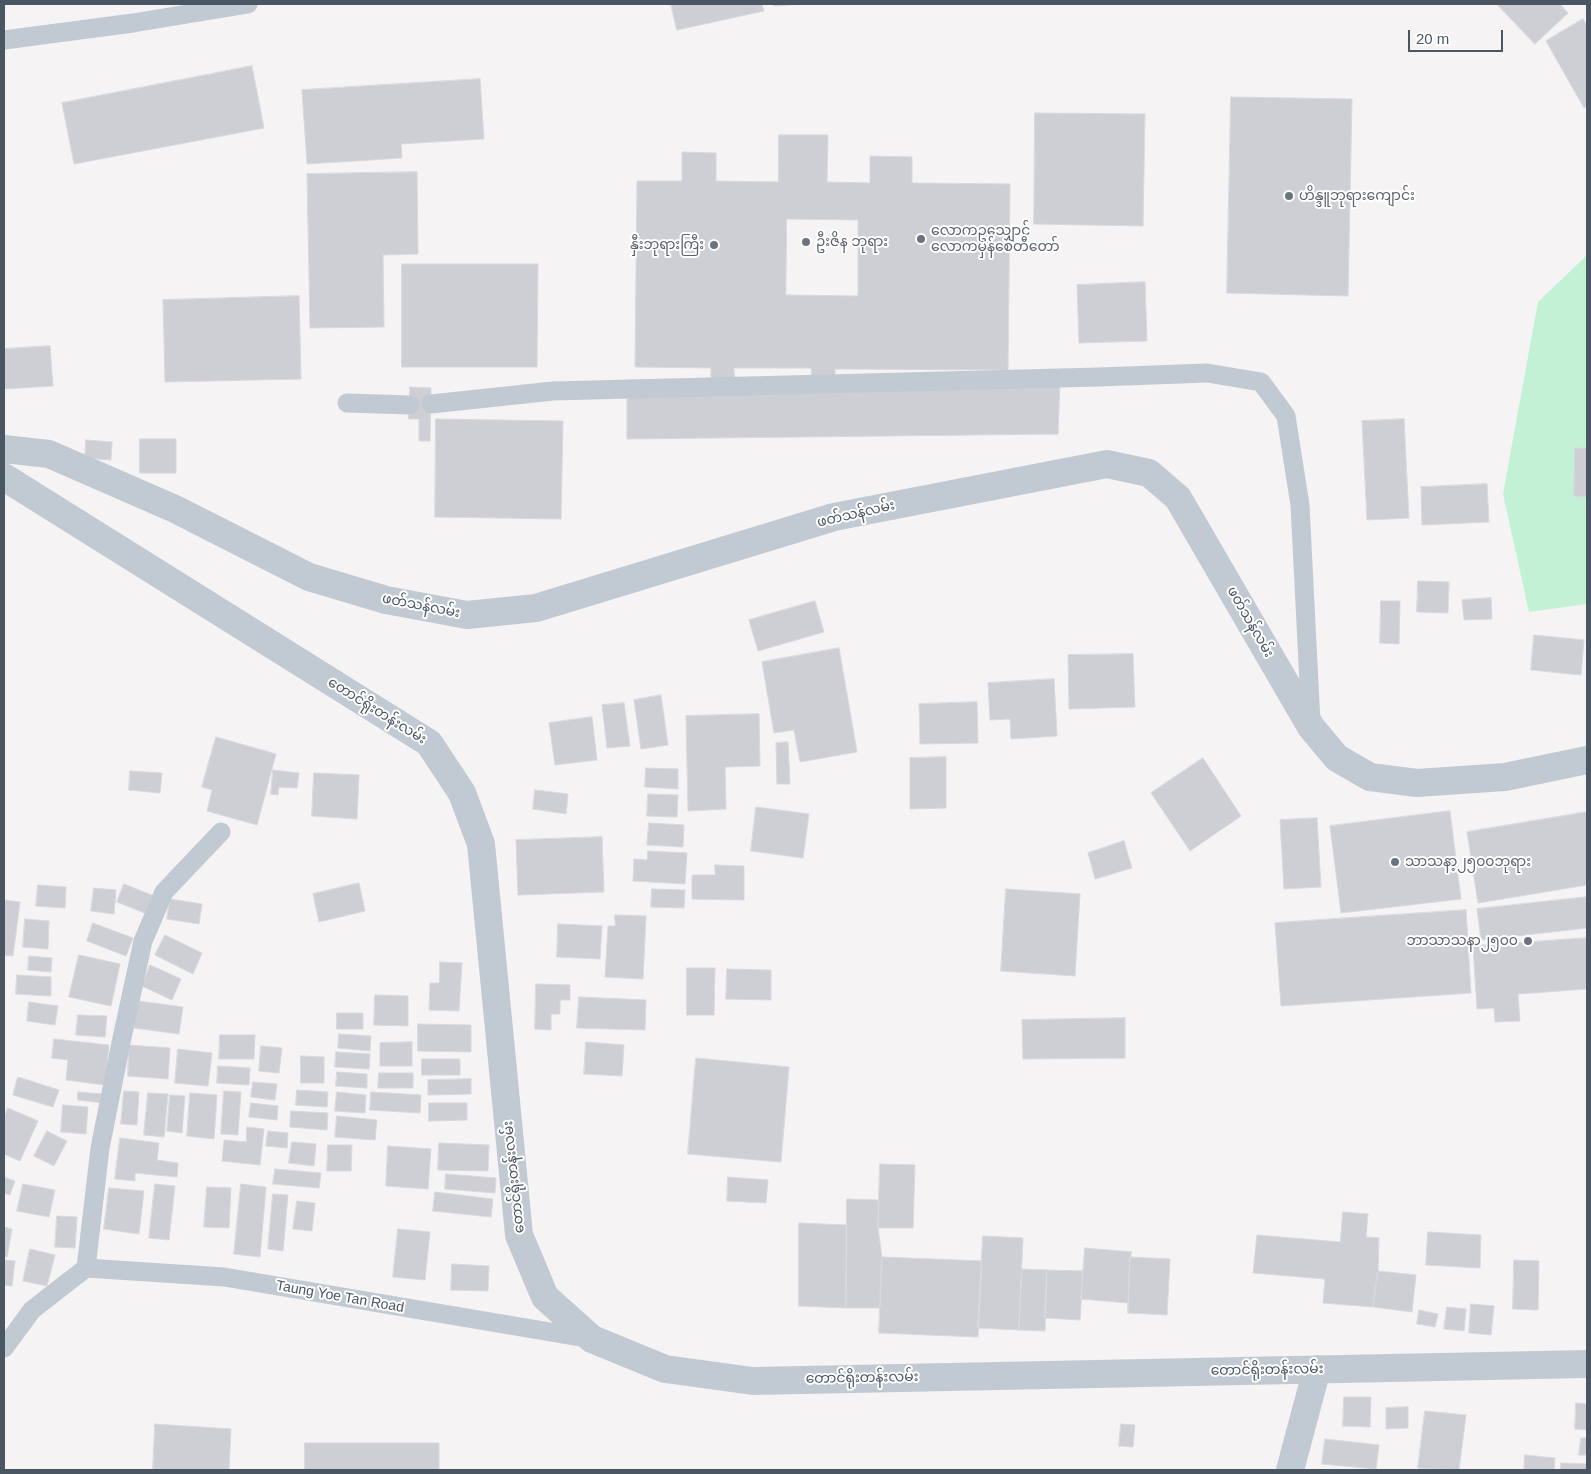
<!DOCTYPE html>
<html>
<head>
<meta charset="utf-8">
<style>
	body { margin:0 }
	#map { position:relative; width:1591px; height:1474px; overflow:hidden; background:#f5f3f3; font-family:Arial,sans-serif }
	canvas { display:block }
	.frame { position:absolute; inset:0; border:5px solid #4a5661; pointer-events:none }
	.scale { position:absolute; left:1408px; top:30px; width:95px; height:22px; box-sizing:border-box; border:2px solid #4a5661; border-top:0; padding-left:6px; font-size:15px; line-height:18px; white-space:nowrap; color:#4a5661; -webkit-text-stroke:4px #fff; paint-order:stroke }
</style>
</head>
<body>
<div id="map">
<canvas width="1591" height="1474"></canvas>
<div class="frame"></div>
<div class="scale">20 m</div>
</div>
<script>
const ctx = document.querySelector('canvas').getContext('2d');
ctx.lineJoin = 'round';
function fill(path, color) { ctx.fillStyle = color; ctx.fill(path, 'evenodd'); }
function strokePath(path, color, width, dash) { ctx.strokeStyle = color; ctx.lineWidth = width; ctx.lineCap = dash ? 'butt' : 'round'; ctx.setLineDash(dash || []); ctx.stroke(path); }
function drawText(font, color, halo, rows, align = 'center') {
  ctx.font = font + ' Arial,"Noto Sans Myanmar",sans-serif'; ctx.lineWidth = 4; ctx.setLineDash([]); ctx.textBaseline = 'middle'; ctx.strokeStyle = halo; ctx.fillStyle = color; for (const [text, x, y, turn = 0] of rows) {
    ctx.save(); ctx.translate(x, y); ctx.rotate((+turn || 0) * Math.PI / 180); ctx.textAlign = isNaN(turn) ? turn : align; if (halo) ctx.strokeText(text, 0, 0); ctx.fillText(text, 0, 0); ctx.restore();
  }
}
fill(new Path2D(`
	M 1587,255 L 1587,604 L 1529,612 L 1503,494 L 1538,302 Z`), '#c3f1d5');
const building = new Path2D(`
	M 671,4 L 762,4 L 764,11 L 677,30 Z
	M 774,4 L 803,4 L 774,6 Z
	M 1497,4 L 1560,4 L 1568,13 L 1535,44 Z
	M 1583,19 L 1587,26 L 1587,106 L 1584,108 L 1546,41 Z
	M 252,66 L 264,128 L 74,164 L 62,103 Z
	M 480,79 L 484,139 L 401,144 L 402,158 L 307,164 L 302,90 Z
	M 1231,97 L 1352,99 L 1348,296 L 1227,293 Z
	M 1035,113 L 1145,114 L 1143,226 L 1034,224 Z
	M 779,135 L 828,135 L 827,182 L 870,183 L 870,156 L 912,157 L 912,183 L 1010,184 L 1008,370 L 835,369 L 835,381 L 1060,382 L 1058,434 L 627,439 L 627,380 L 711,380 L 711,368 L 635,367 L 637,181 L 682,181 L 682,152 L 716,153 L 716,181 L 778,182 ZM 787,219 L 858,220 L 858,296 L 786,295 ZM 734,368 L 811,368 L 812,381 L 735,380 Z
	M 417,172 L 418,254 L 383,255 L 384,327 L 310,328 L 307,174 Z
	M 402,264 L 538,264 L 537,367 L 402,367 Z
	M 1145,282 L 1147,341 L 1079,343 L 1077,285 Z
	M 299,296 L 301,379 L 165,382 L 163,300 Z
	M 50,346 L 53,386 L 4,389 L 4,349 Z
	M 410,387 L 431,388 L 430,441 L 419,441 L 419,419 L 409,419 Z
	M 436,419 L 563,421 L 561,519 L 435,517 Z
	M 1404,419 L 1409,518 L 1367,520 L 1362,421 Z
	M 140,439 L 176,439 L 176,473 L 140,473 Z
	M 86,440 L 112,442 L 111,460 L 85,458 Z
	M 1575,448 L 1587,448 L 1587,497 L 1574,496 Z
	M 1487,484 L 1489,522 L 1422,525 L 1421,487 Z
	M 1418,581 L 1449,582 L 1448,613 L 1417,612 Z
	M 1491,598 L 1492,619 L 1464,620 L 1462,600 Z
	M 815,601 L 824,632 L 758,651 L 749,620 Z
	M 1381,601 L 1400,601 L 1399,644 L 1380,643 Z
	M 1534,635 L 1584,640 L 1581,675 L 1531,670 Z
	M 839,648 L 857,752 L 800,762 L 794,730 L 774,733 L 762,662 Z
	M 1133,654 L 1135,707 L 1069,709 L 1068,655 Z
	M 1054,679 L 1057,736 L 1011,739 L 1010,719 L 990,720 L 988,683 Z
	M 661,695 L 668,745 L 641,749 L 634,700 Z
	M 977,702 L 978,743 L 920,744 L 919,704 Z
	M 624,703 L 630,746 L 607,748 L 602,705 Z
	M 759,714 L 760,766 L 725,767 L 726,809 L 688,811 L 686,716 Z
	M 592,717 L 597,760 L 555,765 L 549,723 Z
	M 216,737 L 276,754 L 257,825 L 207,811 L 212,790 L 202,787 Z
	M 788,742 L 790,784 L 777,784 L 776,743 Z
	M 946,757 L 946,808 L 910,809 L 910,758 Z
	M 1203,758 L 1241,816 L 1190,851 L 1151,793 Z
	M 646,768 L 678,769 L 678,789 L 645,787 Z
	M 273,770 L 299,773 L 297,788 L 279,787 L 278,795 L 271,794 Z
	M 130,771 L 162,773 L 160,793 L 129,790 Z
	M 314,773 L 359,775 L 357,819 L 312,816 Z
	M 535,790 L 568,794 L 566,814 L 533,809 Z
	M 648,794 L 678,795 L 677,817 L 647,816 Z
	M 756,807 L 809,814 L 803,858 L 751,851 Z
	M 1450,811 L 1461,899 L 1341,913 L 1330,826 Z
	M 1587,812 L 1587,885 L 1478,903 L 1467,832 Z
	M 1317,818 L 1321,887 L 1284,889 L 1280,820 Z
	M 649,823 L 684,825 L 683,847 L 647,845 Z
	M 602,837 L 604,892 L 518,895 L 516,840 Z
	M 1124,841 L 1132,868 L 1095,879 L 1088,853 Z
	M 648,851 L 687,853 L 685,884 L 633,881 L 634,859 L 647,860 Z
	M 715,865 L 744,866 L 744,900 L 692,899 L 692,875 L 715,875 Z
	M 359,883 L 365,911 L 319,922 L 313,894 Z
	M 124,884 L 154,896 L 147,914 L 117,902 Z
	M 38,885 L 66,887 L 65,908 L 36,906 Z
	M 94,888 L 116,890 L 114,914 L 91,911 Z
	M 652,889 L 685,890 L 684,908 L 651,907 Z
	M 1006,889 L 1080,894 L 1075,976 L 1001,971 Z
	M 1587,897 L 1587,928 L 1481,940 L 1477,909 Z
	M 170,899 L 202,904 L 199,924 L 167,919 Z
	M 4,900 L 20,902 L 13,956 L 4,955 Z
	M 1466,910 L 1471,993 L 1281,1006 L 1275,923 Z
	M 615,915 L 646,916 L 643,979 L 605,977 L 608,926 L 615,926 Z
	M 25,919 L 49,921 L 48,949 L 23,947 Z
	M 93,923 L 133,938 L 126,956 L 87,941 Z
	M 558,924 L 602,926 L 600,959 L 557,957 Z
	M 165,935 L 202,953 L 193,974 L 155,955 Z
	M 1587,938 L 1587,989 L 1518,994 L 1520,1021 L 1495,1022 L 1494,1008 L 1477,1009 L 1473,946 Z
	M 79,955 L 120,964 L 111,1006 L 69,997 Z
	M 29,956 L 52,958 L 51,972 L 28,970 Z
	M 440,962 L 462,963 L 459,1011 L 429,1010 L 430,983 L 439,983 Z
	M 150,965 L 181,979 L 172,1000 L 142,986 Z
	M 687,968 L 715,968 L 714,1015 L 687,1015 Z
	M 727,969 L 771,970 L 771,1000 L 726,999 Z
	M 17,975 L 51,977 L 51,996 L 16,994 Z
	M 536,984 L 570,985 L 570,1000 L 560,1000 L 560,1014 L 551,1014 L 551,1030 L 535,1029 Z
	M 375,995 L 408,996 L 408,1026 L 374,1025 Z
	M 579,997 L 646,1000 L 645,1030 L 577,1028 Z
	M 138,1001 L 183,1007 L 179,1034 L 134,1028 Z
	M 29,1002 L 58,1006 L 55,1025 L 27,1021 Z
	M 337,1013 L 363,1013 L 363,1029 L 337,1029 Z
	M 78,1015 L 107,1016 L 105,1037 L 76,1035 Z
	M 1125,1018 L 1125,1058 L 1023,1059 L 1022,1020 Z
	M 418,1024 L 471,1025 L 471,1052 L 418,1051 Z
	M 339,1034 L 371,1036 L 370,1051 L 338,1048 Z
	M 220,1035 L 255,1035 L 254,1059 L 219,1059 Z
	M 54,1039 L 109,1045 L 105,1085 L 66,1080 L 68,1060 L 52,1058 Z
	M 412,1042 L 412,1066 L 380,1066 L 380,1043 Z
	M 586,1042 L 624,1045 L 622,1076 L 584,1074 Z
	M 129,1045 L 170,1048 L 168,1079 L 128,1076 Z
	M 261,1046 L 282,1048 L 279,1073 L 259,1071 Z
	M 178,1049 L 212,1053 L 208,1086 L 175,1083 Z
	M 336,1052 L 370,1054 L 369,1069 L 335,1067 Z
	M 301,1056 L 324,1057 L 324,1083 L 301,1083 Z
	M 696,1058 L 789,1067 L 781,1162 L 688,1154 Z
	M 422,1059 L 460,1059 L 460,1075 L 422,1075 Z
	M 218,1066 L 250,1068 L 249,1085 L 217,1083 Z
	M 337,1072 L 367,1074 L 367,1088 L 336,1086 Z
	M 379,1073 L 413,1073 L 413,1088 L 378,1088 Z
	M 18,1077 L 59,1090 L 53,1107 L 13,1095 Z
	M 471,1079 L 471,1094 L 428,1095 L 428,1080 Z
	M 253,1082 L 277,1084 L 275,1100 L 251,1097 Z
	M 297,1090 L 328,1092 L 327,1107 L 296,1105 Z
	M 124,1091 L 139,1092 L 137,1125 L 121,1124 Z
	M 224,1091 L 241,1092 L 238,1135 L 221,1134 Z
	M 78,1092 L 104,1094 L 103,1103 L 78,1100 Z
	M 337,1092 L 366,1095 L 365,1113 L 335,1111 Z
	M 371,1092 L 421,1095 L 420,1113 L 370,1110 Z
	M 148,1093 L 168,1094 L 164,1137 L 144,1135 Z
	M 190,1093 L 217,1095 L 214,1139 L 187,1136 Z
	M 170,1095 L 185,1096 L 182,1133 L 167,1131 Z
	M 251,1103 L 278,1106 L 277,1120 L 249,1117 Z
	M 429,1103 L 467,1103 L 467,1120 L 429,1121 Z
	M 63,1105 L 88,1107 L 86,1134 L 61,1132 Z
	M 8,1108 L 38,1121 L 20,1161 L 4,1154 L 4,1118 Z
	M 291,1111 L 328,1113 L 327,1130 L 290,1127 Z
	M 337,1116 L 377,1120 L 375,1140 L 335,1137 Z
	M 247,1127 L 264,1129 L 260,1165 L 222,1161 L 224,1140 L 246,1142 Z
	M 47,1131 L 67,1141 L 54,1166 L 34,1156 Z
	M 268,1131 L 288,1133 L 287,1148 L 266,1146 Z
	M 120,1138 L 159,1143 L 157,1160 L 178,1163 L 177,1177 L 135,1173 L 135,1181 L 115,1179 Z
	M 292,1142 L 316,1144 L 314,1166 L 289,1163 Z
	M 439,1143 L 489,1145 L 488,1171 L 438,1170 Z
	M 328,1145 L 352,1145 L 351,1171 L 327,1171 Z
	M 388,1146 L 431,1149 L 428,1189 L 386,1186 Z
	M 880,1164 L 915,1165 L 913,1228 L 878,1228 Z
	M 275,1169 L 321,1173 L 319,1188 L 273,1184 Z
	M 446,1174 L 496,1178 L 495,1193 L 445,1189 Z
	M 4,1177 L 15,1181 L 10,1195 L 4,1193 Z
	M 728,1177 L 768,1180 L 766,1203 L 727,1201 Z
	M 23,1184 L 55,1190 L 49,1217 L 17,1211 Z
	M 155,1184 L 175,1186 L 169,1240 L 149,1238 Z
	M 241,1184 L 266,1187 L 260,1257 L 234,1254 Z
	M 207,1187 L 231,1188 L 229,1228 L 204,1227 Z
	M 109,1188 L 144,1191 L 139,1234 L 104,1229 Z
	M 435,1192 L 493,1199 L 491,1217 L 433,1211 Z
	M 273,1194 L 288,1195 L 283,1251 L 268,1249 Z
	M 847,1199 L 879,1200 L 878,1228 L 882,1257 L 880,1308 L 846,1308 Z
	M 297,1201 L 315,1203 L 312,1231 L 293,1229 Z
	M 1343,1212 L 1368,1214 L 1366,1237 L 1379,1238 L 1378,1271 L 1373,1307 L 1323,1303 L 1325,1279 L 1253,1273 L 1257,1235 L 1340,1242 Z
	M 57,1216 L 77,1217 L 75,1248 L 55,1247 Z
	M 799,1223 L 846,1225 L 846,1308 L 799,1306 Z
	M 4,1227 L 12,1229 L 7,1257 L 4,1257 Z
	M 398,1229 L 430,1232 L 425,1280 L 393,1277 Z
	M 1428,1232 L 1481,1235 L 1480,1268 L 1426,1265 Z
	M 983,1236 L 1023,1238 L 1019,1330 L 978,1328 Z
	M 1085,1248 L 1132,1252 L 1130,1257 L 1128,1303 L 1081,1299 Z
	M 30,1249 L 55,1255 L 47,1286 L 23,1281 Z
	M 882,1257 L 982,1261 L 978,1337 L 879,1333 Z
	M 1130,1257 L 1170,1259 L 1167,1315 L 1128,1313 Z
	M 4,1260 L 15,1261 L 12,1286 L 4,1285 Z
	M 1514,1260 L 1539,1261 L 1538,1310 L 1513,1309 Z
	M 452,1264 L 489,1266 L 488,1291 L 451,1290 Z
	M 1022,1269 L 1047,1270 L 1045,1331 L 1019,1330 Z
	M 1047,1270 L 1083,1271 L 1080,1320 L 1045,1318 Z
	M 1378,1271 L 1416,1275 L 1412,1312 L 1373,1307 Z
	M 1471,1304 L 1494,1306 L 1491,1335 L 1469,1333 Z
	M 1447,1307 L 1466,1309 L 1464,1331 L 1444,1329 Z
	M 1419,1310 L 1438,1314 L 1435,1327 L 1417,1324 Z
	M 1344,1397 L 1371,1397 L 1370,1427 L 1343,1426 Z
	M 1576,1403 L 1587,1404 L 1587,1430 L 1575,1429 Z
	M 1408,1407 L 1408,1428 L 1386,1429 L 1386,1408 Z
	M 1425,1411 L 1466,1415 L 1459,1470 L 1418,1468 Z
	M 155,1424 L 231,1429 L 229,1470 L 153,1470 Z
	M 1121,1424 L 1135,1425 L 1133,1447 L 1119,1446 Z
	M 1581,1438 L 1587,1438 L 1587,1455 L 1579,1455 Z
	M 1325,1439 L 1379,1445 L 1376,1469 L 1322,1464 Z
	M 305,1443 L 439,1443 L 439,1470 L 305,1470 Z
	M 1525,1455 L 1555,1458 L 1554,1470 L 1524,1470 Z
	M 1561,1463 L 1587,1464 L 1587,1470 L 1561,1470 Z`);
fill(building, '#cdcfd5');
strokePath(building, '#d7d9de', 1);
strokePath(new Path2D(`
	M 4,40 L 133,23 L 248,4
	M 347,403 L 410,405
	M 431,404 L 553,391 L 1099,377 L 1207,373 L 1261,382 L 1286,416 L 1300,505 L 1311,723
	M 86,1268 L 224,1277 L 592,1339
	M 4,1348 L 32,1310 L 86,1268 L 100,1148 L 122,1038 L 143,941 L 164,892 L 221,832`), '#c1cad2', 19);
strokePath(new Path2D(`
	M 4,449 L 49,454 L 175,509 L 309,577 L 386,600 L 467,615 L 536,608 L 834,517 L 1107,464 L 1149,473 L 1178,498 L 1311,727 L 1337,758 L 1370,777 L 1417,783 L 1505,777 L 1587,760
	M 4,477 L 429,743 L 462,793 L 481,844 L 519,1235 L 545,1297 L 592,1339 L 665,1369 L 753,1381 L 1587,1364
	M 1290,1470 L 1317,1369`), '#c1cad2', 28);
for (const [x, y, r, color] of [
	[1289,196,5,"#6b7280"],
	[921,239,5,"#6b7280"],
	[806,242,5,"#6b7280"],
	[714,245,5,"#6b7280"],
	[1395,862,5,"#6b7280"],
	[1528,941,5,"#6b7280"]
]) { const dot = new Path2D(); dot.arc(x, y, r, 0, 2 * Math.PI); ctx.fillStyle = color; ctx.fill(dot); strokePath(dot, '#fff', 2); }
drawText('14px', '#5b616d', '#fff', [
	["ဟိန္ဒူဘုရားကျောင်း",1299,196],
	["လောကဥသျှောင်",931,231],
	["လောကမှန်စေတီတော်",931,247],
	["ဦးဇိန ဘုရား",816,242],
	["နှီးဘုရားကြီး",704,245,"right"],
	["သာသနာ့၂၅၀၀ဘုရား",1405,862],
	["ဘာသာသနာ၂၅၀၀",1518,941,"right"]
], 'left');
drawText('14px', '#4a5661', '#fff', [
	["ဖတ်သန်လမ်း",856,514,-13],
	["ဖတ်သန်လမ်း",421,606,11],
	["ဖတ်သန်လမ်း",1250,622,60],
	["တောင်ရိုးတန်းလမ်း",377,711,32],
	["တောင်ရိုးတန်းလမ်း",514,1177,-96],
	["Taung Yoe Tan Road",340,1297,10],
	["တောင်ရိုးတန်းလမ်း",1267,1370,-1],
	["တောင်ရိုးတန်းလမ်း",862,1378,-1]
]);
</script>
</body>
</html>
